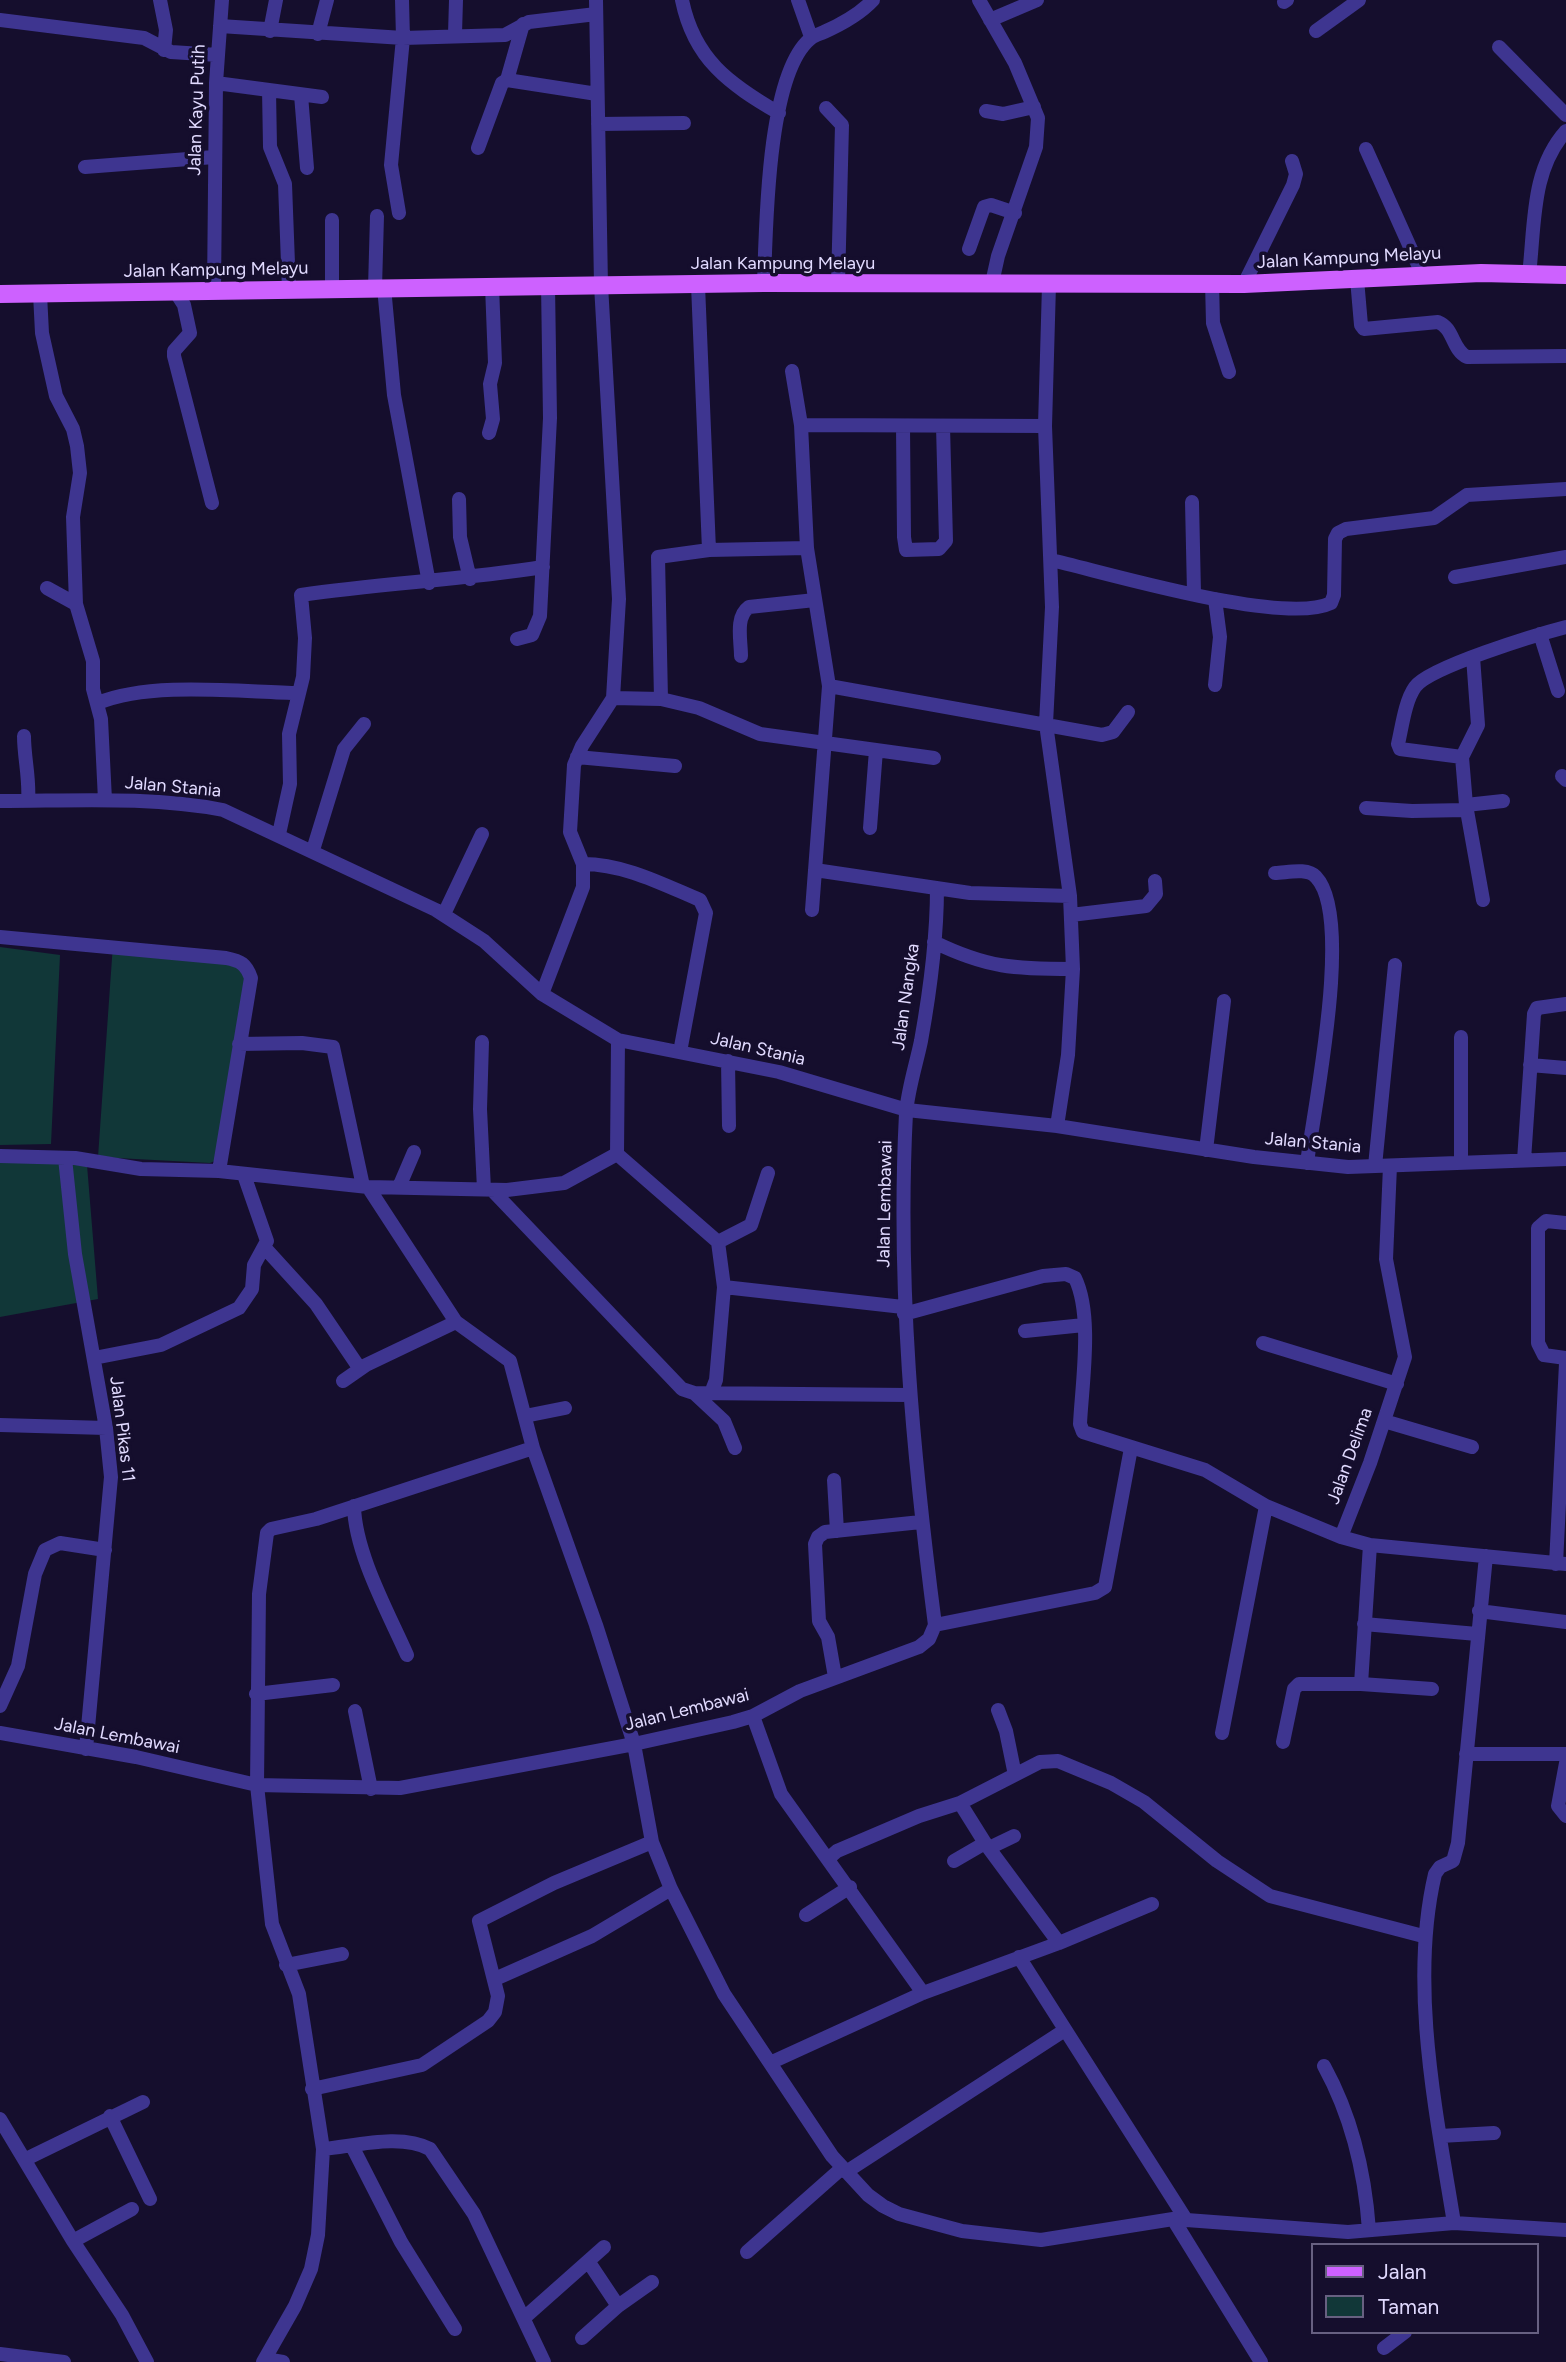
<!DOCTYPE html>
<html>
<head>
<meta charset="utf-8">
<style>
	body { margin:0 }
	#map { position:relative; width:1566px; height:2362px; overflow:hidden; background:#150e2d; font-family:Figtree,sans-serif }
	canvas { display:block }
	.legend { position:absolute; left:1311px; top:2243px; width:228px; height:91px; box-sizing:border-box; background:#150e2d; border:2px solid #676081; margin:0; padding:9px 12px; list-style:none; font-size:21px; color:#e1daff }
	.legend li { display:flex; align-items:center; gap:14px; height:35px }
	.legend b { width:35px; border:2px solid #676081 }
</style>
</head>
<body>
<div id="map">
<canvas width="1566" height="2362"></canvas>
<ul class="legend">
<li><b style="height:9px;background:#cd61ff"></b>Jalan</li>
<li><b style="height:19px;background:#113738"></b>Taman</li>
</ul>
</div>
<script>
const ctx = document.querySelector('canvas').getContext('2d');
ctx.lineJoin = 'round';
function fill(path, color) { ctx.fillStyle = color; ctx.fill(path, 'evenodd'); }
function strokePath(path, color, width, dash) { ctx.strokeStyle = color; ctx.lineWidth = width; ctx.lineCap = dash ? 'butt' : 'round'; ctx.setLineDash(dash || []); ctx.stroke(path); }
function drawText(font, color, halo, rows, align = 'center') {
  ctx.font = font + ' Figtree,sans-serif'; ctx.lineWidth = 7; ctx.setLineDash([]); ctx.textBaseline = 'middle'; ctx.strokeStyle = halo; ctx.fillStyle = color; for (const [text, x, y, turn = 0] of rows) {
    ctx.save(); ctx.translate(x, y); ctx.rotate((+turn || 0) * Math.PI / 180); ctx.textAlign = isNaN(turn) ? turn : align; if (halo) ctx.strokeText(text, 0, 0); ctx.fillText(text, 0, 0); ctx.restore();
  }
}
fill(new Path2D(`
	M 113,944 L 248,963 L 217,1160 L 210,1163 L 98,1157 Z
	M 0,947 L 60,955 L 51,1144 L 0,1145 Z
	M 0,1160 L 87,1165 L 98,1299 L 0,1317 Z`), '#113738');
strokePath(new Path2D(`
	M 160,0 L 166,30 L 164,50
	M 682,0 C 694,59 729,84 779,113
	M 798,0 L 811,37
	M 979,0 L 1015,63 L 1038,118 L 1036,147 L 998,256 L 992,283
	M 1284,2 L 1287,0
	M 0,20 L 144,38 L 171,52 L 218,55
	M 990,20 L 1037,0
	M 220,26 L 403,38 L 402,0
	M 270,31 L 276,0
	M 1316,31 L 1359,0
	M 318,34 L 327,0
	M 455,34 L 456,0
	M 1499,47 L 1566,115
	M 507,80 L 523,24
	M 216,83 L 322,97
	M 269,90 L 270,147 L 285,184 L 289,290
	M 301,95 L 307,168
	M 826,108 L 842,125 L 838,284
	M 986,111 L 1003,114 L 1034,107
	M 598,124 L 684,123
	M 478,148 L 502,83 L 507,80 L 597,94
	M 1366,149 L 1423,276
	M 85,167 L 214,157
	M 399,213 L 391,165 L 403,38 L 505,35 L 529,22 L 596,14
	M 332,220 L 332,289
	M 969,249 L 984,207 L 991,205 L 1015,213
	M 1529,275 C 1535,224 1531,170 1566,131
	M 1357,279 L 1361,325 L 1364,329 L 1438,322 C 1454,328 1452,350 1467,357 L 1566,356
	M 1212,282 L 1213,323 L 1229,372
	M 764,283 C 766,228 767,75 810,39 C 814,35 820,34 824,32 C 842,24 860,14 873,0
	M 1244,284 L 1293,185 L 1296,174 L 1292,161
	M 698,285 L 709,550
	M 1049,285 L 1045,426 L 1052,607 L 1046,724 L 1070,896 L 1073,969 L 1068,1055 L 1057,1126
	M 384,287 L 394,395 L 429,583
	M 375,288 L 377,216
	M 175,291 L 184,305 L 190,333 L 174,351 L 174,356 L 212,503
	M 214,291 L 216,83 L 222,0
	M 40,294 L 42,333 L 56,396 L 73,429 L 77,446 L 80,473 L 73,517 L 76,604
	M 792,371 L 801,425
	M 903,426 L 904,537 L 906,550 L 939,549 L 946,541 L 943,426
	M 489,433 L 493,419 L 490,384 L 495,363 L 492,286
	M 459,499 L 460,537 L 470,579
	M 1192,502 L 1194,593
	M 1051,560 C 1108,573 1284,626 1331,603 L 1334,595 L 1335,539 L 1338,533 L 1346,529 L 1434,518 L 1467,495 L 1566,489
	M 1455,577 L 1566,557
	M 47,588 L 76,604 L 93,661 L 93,689 L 101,719 L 105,800
	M 1215,599 L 1220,637 L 1215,685
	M 1540,634 L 1558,691
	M 517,639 L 532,635 L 540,616 L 550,418 L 548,285
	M 741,656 C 741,640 735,617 749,607 L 815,600
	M 1473,657 L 1478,725 L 1462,757 L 1400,749 L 1398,744 C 1402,727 1405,701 1415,687 C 1429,667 1539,634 1566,627
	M 829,686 L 1102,735 L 1113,732 L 1128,712
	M 613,698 L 661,699 L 699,708 L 760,734 L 934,758
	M 661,699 L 658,557 L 709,550 L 807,548
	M 98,703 C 151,681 240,692 299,693
	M 24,736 C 24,758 30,779 28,801
	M 577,757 L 675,766
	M 1462,757 L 1466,805 L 1483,900
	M 1562,776 L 1566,780
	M 0,801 C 73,801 150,796 223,810 L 436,910 L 484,941 L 542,994 L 618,1040 L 779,1072 L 907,1110 L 1057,1126 L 1254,1157 L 1348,1167 L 1566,1159
	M 1466,805 L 1503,801
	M 1366,808 L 1412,811 L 1466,810
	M 870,828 L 876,750
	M 279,834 L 290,784 L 289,734 L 303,677 L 305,638 L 301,595 C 382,583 462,580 543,567
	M 313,850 L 344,749 L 364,724
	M 583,864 C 624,864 662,884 700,900 L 706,913 L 680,1052
	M 815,870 L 970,893 L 1070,896
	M 1275,873 C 1286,873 1307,867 1316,877 C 1354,917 1314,1107 1307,1163
	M 812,910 L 829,686 L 807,548 L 801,425 L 1045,426
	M 444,914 L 482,834
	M 1071,915 L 1146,906 L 1156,894 L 1155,881
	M 0,937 L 226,958 C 241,961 246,964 251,978 L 219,1171
	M 934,942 C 987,968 1015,969 1073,969
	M 542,994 L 583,887 L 583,864 L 570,832 L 574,765 L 582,746 L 613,698 L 619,599 L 601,285 L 596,0
	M 482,1042 L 480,1109 L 484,1189
	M 239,1044 L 302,1043 L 333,1047 L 363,1186
	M 728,1061 L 729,1126
	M 1530,1065 L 1566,1068
	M 1206,1150 L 1224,1001
	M 617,1154 L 718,1242 L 724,1287 L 716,1380 L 711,1393
	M 0,1156 L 75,1158 L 141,1169 L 219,1171 L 368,1187 L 507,1190 L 564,1183 L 617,1154 L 618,1040
	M 65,1158 L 75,1254 L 106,1428 L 111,1477 L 86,1749
	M 1524,1160 L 1534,1014 L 1537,1008 L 1566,1004
	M 1461,1161 L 1461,1037
	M 1375,1166 L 1395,965
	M 1390,1166 L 1386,1259 L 1405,1357 L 1370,1463 L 1341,1537 L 1370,1545 L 1566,1564
	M 368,1187 L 456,1322 L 510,1361 L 533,1448 L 596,1625 L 634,1744 L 652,1842 L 671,1889 L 724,1994 L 832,2156 L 868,2195 L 883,2206 L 899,2214 L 962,2231 L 1041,2240 L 1173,2219 L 1261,2362
	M 399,1187 L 414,1152
	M 492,1190 L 682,1389 L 694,1393 L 909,1395
	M 1566,1223 L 1546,1221 L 1538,1228 L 1538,1343 L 1544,1355 L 1566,1358
	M 718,1242 L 751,1225 L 768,1173
	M 265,1248 L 316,1304 L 360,1369
	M 724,1287 L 903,1307
	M 904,1314 L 1043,1276 L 1066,1274 L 1075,1278 C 1093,1315 1082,1383 1080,1424 L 1083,1432 L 1205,1470 L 1266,1506 L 1341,1537
	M 1025,1331 L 1084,1325
	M 1263,1343 L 1397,1384
	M 94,1358 L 161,1345 L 239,1308 L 252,1289 L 254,1265 L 267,1241 L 244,1175
	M 343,1381 L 366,1365 L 456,1322
	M 694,1393 L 724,1421 L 735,1448
	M 525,1416 L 565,1408
	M 1384,1421 L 1472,1447
	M 0,1425 L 106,1428
	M 834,1480 L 837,1531
	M 354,1506 C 355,1553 388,1612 407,1655
	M 1556,1564 L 1566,1363
	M 1479,1611 L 1566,1622
	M 1364,1624 L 1477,1634
	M 935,1625 L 1095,1593 L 1105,1587 L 1131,1448
	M 835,1677 L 828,1637 L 819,1621 L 815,1544 L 818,1537 L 825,1532 L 921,1522
	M 1361,1684 L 1432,1689
	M 256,1694 L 333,1685
	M 0,1706 L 18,1666 L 35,1574 L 45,1550 L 60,1543 L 105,1550
	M 998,1710 L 1006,1731 L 1015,1775
	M 355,1711 L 371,1789
	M 753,1716 L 781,1794 L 923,1993
	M 0,1733 L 136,1757 L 257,1785 L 400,1788 L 634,1744 L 733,1722 L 753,1716 L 800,1691 L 919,1647 L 929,1639 L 935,1625 C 913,1455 897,1286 906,1113 C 908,1089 916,1065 921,1041 C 930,991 937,938 937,888
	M 1222,1733 L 1266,1506
	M 1283,1742 L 1294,1689 L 1299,1684 L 1361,1684 L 1370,1545
	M 1466,1754 L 1566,1754
	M 1566,1763 L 1558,1806 L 1566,1816
	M 960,1803 L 985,1843 L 1059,1943
	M 989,1848 L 1014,1836
	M 829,1858 L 837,1851 L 919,1816 L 960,1803 L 1040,1762 L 1058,1761 L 1111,1783 L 1144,1802 L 1217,1861 L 1270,1896 L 1423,1936
	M 954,1861 L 985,1843
	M 806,1915 L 850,1887
	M 1019,1957 L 1185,2218
	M 286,1965 L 342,1954
	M 495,1979 L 592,1936 L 671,1889
	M 772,2062 L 923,1993 L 1059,1943 L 1152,1904
	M 1324,2066 C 1352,2117 1365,2173 1369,2230
	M 312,2089 L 422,2065 L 488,2021 L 495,2012 L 498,1996 L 479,1921 L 554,1883 L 652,1842
	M 110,2116 L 150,2199
	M 0,2119 L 73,2241 L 122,2315 L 147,2362
	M 1440,2136 L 1494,2133
	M 352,2146 L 401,2242 L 455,2329
	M 323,2149 C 355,2146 401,2133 430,2149 L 474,2214 L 544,2362
	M 26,2159 L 143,2102
	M 846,2172 L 1065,2030
	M 1173,2219 L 1348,2232 L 1454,2223 L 1566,2230
	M 1454,2223 C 1436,2112 1409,1984 1435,1874 L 1440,1867 L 1453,1861 L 1458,1843 L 1486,1556
	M 73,2241 L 132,2209
	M 747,2252 L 842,2168
	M 618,2306 L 652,2282
	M 524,2318 L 604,2247
	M 582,2338 L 618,2306 L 588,2261
	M 1384,2348 L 1405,2332
	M 0,2354 L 64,2362
	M 265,2359 L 283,2362
	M 263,2362 L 295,2306 L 311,2269 L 318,2235 L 323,2149 L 299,1994 L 272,1924 L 257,1785 L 259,1594 L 267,1533 L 271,1529 L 316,1519 L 533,1448`), '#3e3590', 14);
strokePath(new Path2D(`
	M 0,294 L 764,283 L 1244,284 L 1481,273 L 1566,275`), '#cd61ff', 18);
drawText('18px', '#e1daff', '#150e2d', [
	["Jalan Kayu Putih",197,110,-88],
	["Jalan Kampung Melayu",1349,258,-3],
	["Jalan Kampung Melayu",783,264],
	["Jalan Kampung Melayu",216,270,-1],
	["Jalan Stania",173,787,5],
	["Jalan Nangka",906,997,-82],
	["Jalan Stania",758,1049,13],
	["Jalan Stania",1313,1143,5],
	["Jalan Lembawai",885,1204,-89],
	["Jalan Pikas 11",122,1429,83],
	["Jalan Delima",1350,1456,-70],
	["Jalan Lembawai",687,1710,-14],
	["Jalan Lembawai",117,1736,11]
]);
</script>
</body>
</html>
